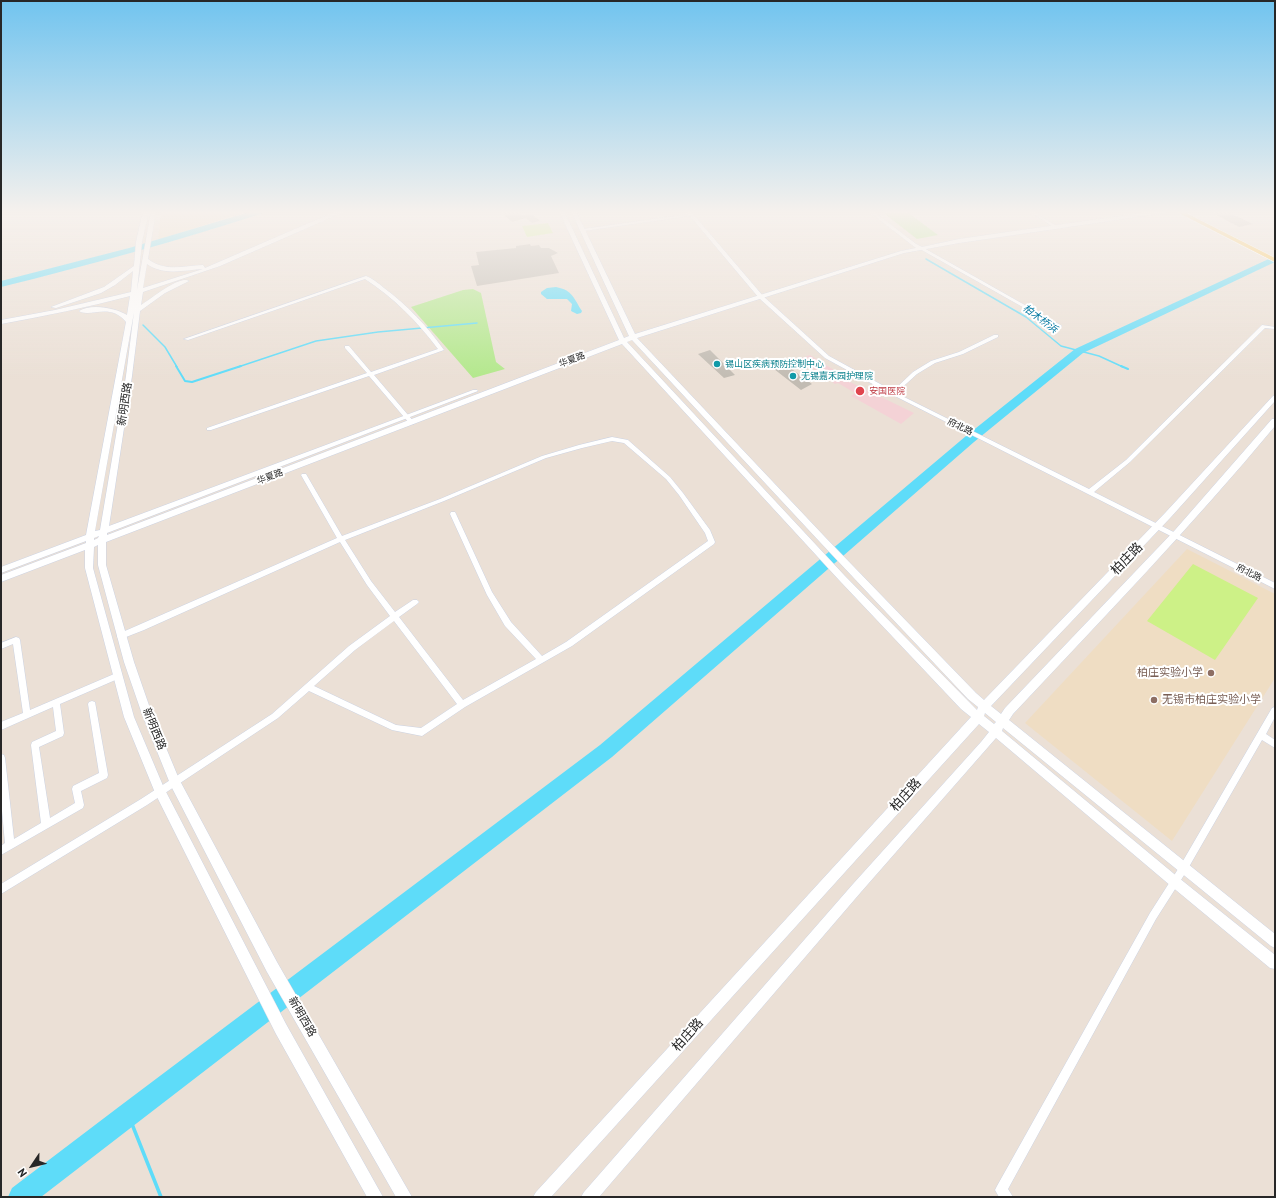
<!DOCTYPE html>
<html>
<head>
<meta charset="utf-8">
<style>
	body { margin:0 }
	#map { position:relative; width:1276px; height:1198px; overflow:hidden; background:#ebe0d6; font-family:"PT Sans",sans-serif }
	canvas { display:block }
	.frame { position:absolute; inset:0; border:2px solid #272727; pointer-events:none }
	.north { position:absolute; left:12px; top:1146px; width:40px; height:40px; -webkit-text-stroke:3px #fff; paint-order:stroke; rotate:235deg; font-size:11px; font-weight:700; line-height:16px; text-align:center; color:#272727 }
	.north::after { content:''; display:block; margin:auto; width:14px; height:18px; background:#272727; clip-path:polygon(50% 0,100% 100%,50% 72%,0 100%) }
</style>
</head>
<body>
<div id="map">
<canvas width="1276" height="1198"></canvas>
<div class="frame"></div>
<div class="north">N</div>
</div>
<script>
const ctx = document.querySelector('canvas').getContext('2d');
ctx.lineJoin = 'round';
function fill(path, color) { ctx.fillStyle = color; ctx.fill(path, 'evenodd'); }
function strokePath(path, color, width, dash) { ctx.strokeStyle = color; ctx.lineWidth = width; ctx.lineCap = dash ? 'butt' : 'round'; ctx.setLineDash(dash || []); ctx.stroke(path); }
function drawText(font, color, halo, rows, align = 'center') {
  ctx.font = font + ' "PT Sans","Noto Sans SC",sans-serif'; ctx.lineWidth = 4; ctx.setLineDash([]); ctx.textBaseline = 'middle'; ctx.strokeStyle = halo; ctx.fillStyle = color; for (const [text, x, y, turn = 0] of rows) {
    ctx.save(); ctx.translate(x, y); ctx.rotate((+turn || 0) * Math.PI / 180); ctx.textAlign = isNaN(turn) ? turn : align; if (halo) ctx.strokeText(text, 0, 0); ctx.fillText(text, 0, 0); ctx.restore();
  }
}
fill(new Path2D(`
	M 161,211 L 249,211 L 158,240 Z
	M 1187,549 L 1275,594 L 1275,678 L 1172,841 L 1025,723 Z`), '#efddc3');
fill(new Path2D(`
	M 810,355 L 847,378 L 846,380 L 914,413 L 901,424 L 851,396 L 855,393 L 838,383 L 835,384 L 799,359 Z`), '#f4d2d6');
fill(new Path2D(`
	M 881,211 L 906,211 L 938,235 L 917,239 Z
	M 473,289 L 481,293 L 496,362 L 505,369 L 473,378 L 411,307 L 463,290 Z`), '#b3e88c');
fill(new Path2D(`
	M 548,223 L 553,233 L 527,237 L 522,226 Z
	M 1193,564 L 1258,598 L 1215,660 L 1147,621 Z`), '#cdf187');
fill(new Path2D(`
	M 556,287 C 573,290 574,299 582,311 L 581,313 L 577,314 L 571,311 L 572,304 L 567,299 L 547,299 L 541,294 L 541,292 L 547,288 Z`), '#5edcf9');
strokePath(new Path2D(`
	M 926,259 L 1026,317 L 1061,346 L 1099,356 L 1123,367
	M 143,325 L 165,347 L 177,367
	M 238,367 L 316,341 L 378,332 L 477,323`), '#5edcf9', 1.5);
strokePath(new Path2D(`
	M 176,366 L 185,381 L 192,382 L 241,366
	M 1121,366 L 1128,369`), '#5edcf9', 2);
strokePath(new Path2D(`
	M 128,1114 L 161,1197`), '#5edcf9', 3.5);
fill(new Path2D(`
	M 253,211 L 265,211 L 264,213 C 177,241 90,265 1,287 L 1,281 L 129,248 Z
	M 1275,256 L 1275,262 L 1083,353 L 974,442 L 612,757 L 41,1197 L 8,1197 L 12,1188 L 120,1106 L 600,745 L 966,436 L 1075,349 Z`), '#5edcf9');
fill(new Path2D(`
	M 499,211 L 518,211 L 522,215 L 531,213 L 540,221 L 532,223 L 526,218 L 512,222 Z
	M 1209,211 L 1226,211 L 1253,224 L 1239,227 Z
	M 530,244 L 531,246 L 539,245 L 541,248 L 549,248 L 558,253 L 551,256 L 559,273 L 477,286 L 471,266 L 479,265 L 476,252 L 516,248 L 516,246 Z
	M 710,350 L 735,375 L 724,378 L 698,354 Z
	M 785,364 L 812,384 L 801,390 L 774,369 Z`), '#c2bcb3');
const street = new Path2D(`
	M 1,211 L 5,211 L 1,214 Z
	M 686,211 L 690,211 L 693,214 L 763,296 L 829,356 L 893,391 L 913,372 L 931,361 L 959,352 L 994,335 L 998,335 L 998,337 L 963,354 L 935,363 L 917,374 L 896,393 L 1089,489 L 1126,460 L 1262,325 L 1275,327 L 1275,329 L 1265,328 L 1130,462 L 1094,492 L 1275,583 L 1275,589 L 891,394 L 825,358 L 759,298 L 690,216 L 583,231 L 581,230 L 583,229 L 689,214 Z
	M 1029,211 L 1033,211 L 1058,227 L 1055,228 Z
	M 920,247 L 922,247 L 1062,326 L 1058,327 L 920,249 Z
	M 366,276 C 372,278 378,283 384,288 C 407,305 427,326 444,350 L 374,375 L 414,422 L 414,424 L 410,424 L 369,376 L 211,430 L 207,430 L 207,428 L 367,373 L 345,348 L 345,346 L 349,346 L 371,372 L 438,349 C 417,321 394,298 365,279 L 188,340 L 184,339 Z
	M 612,437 L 628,440 L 670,477 L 683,493 L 710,530 L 715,542 L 714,544 L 572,646 L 465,707 L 422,736 L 392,730 L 309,691 L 278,718 L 147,805 L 1,894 L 1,884 L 141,799 L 272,714 L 349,646 L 390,616 L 367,585 L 340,542 L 144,630 L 121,639 L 118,638 L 117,636 L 118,634 L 337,538 L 301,475 L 302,474 L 306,474 L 342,536 L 440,499 L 542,456 L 579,445 ZM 612,441 L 624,443 L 666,479 L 679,495 L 705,533 L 708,541 L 566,642 L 542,656 L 511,622 L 492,592 L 456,514 L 455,512 L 451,512 L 450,514 L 487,595 L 505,626 L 536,659 L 463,700 L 399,617 L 417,604 L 419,602 L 417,600 L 413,600 L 395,612 L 371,581 L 345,540 L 444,501 L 546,458 L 582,448 ZM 394,621 L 457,704 L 421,728 L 396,725 L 314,686 L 355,650 Z
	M 16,637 L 19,638 L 20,640 L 30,710 L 114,674 L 117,673 L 120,674 L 121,676 L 120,678 L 60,704 L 64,733 L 63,736 L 39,747 L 50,818 L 75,803 L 72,789 L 73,786 L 99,773 L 88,704 L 89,702 L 92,701 L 95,702 L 108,775 L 107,778 L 81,791 L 84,805 L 83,808 L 1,855 L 1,846 L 5,843 L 1,800 L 1,754 L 4,755 L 5,758 L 14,839 L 41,823 L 31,745 L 32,742 L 56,731 L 53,707 L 1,730 L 1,722 L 23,713 L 13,644 L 1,649 L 1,643 Z
	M 1275,707 L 1275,717 L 1266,734 L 1275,740 L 1275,748 L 1262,740 L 1186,872 L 1156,919 L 1008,1189 L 1013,1197 L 999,1197 L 995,1190 L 997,1186 L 1150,913 L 1180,866 L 1272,708 Z`);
const secondary = new Path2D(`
	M 143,211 L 149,211 L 142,242 L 137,290 L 151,211 L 156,211 L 148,259 C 165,272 183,266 203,265 L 205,268 L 325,216 L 339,211 L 346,211 L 220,266 L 143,292 L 141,305 C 150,300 179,275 189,281 L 165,293 L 140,311 L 132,376 L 109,526 L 473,390 L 477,390 L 478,391 L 107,533 L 107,535 L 619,340 L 559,211 L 564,211 L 624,338 L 629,336 L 571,211 L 576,211 L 635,334 L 901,251 L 916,248 L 868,211 L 873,211 L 916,244 L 922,247 L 959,239 L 1155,211 L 1166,211 L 1164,213 L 959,243 L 904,253 L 637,338 L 825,537 L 976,693 L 984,700 L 1165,513 L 1273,396 L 1275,395 L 1275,401 L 1171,517 L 991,706 L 1001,714 L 1005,708 L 1175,530 L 1272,419 L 1275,419 L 1275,426 C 1192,526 1102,619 1013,714 L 1009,720 L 1275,934 L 1275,948 L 1271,946 L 1003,728 L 1002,731 L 1179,878 L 1275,955 L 1275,969 L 1270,968 L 1171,886 L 996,738 L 861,892 L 599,1197 L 581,1197 L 584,1192 L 853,884 L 981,742 L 989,732 L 979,724 L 551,1197 L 533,1197 L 536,1192 L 971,717 L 961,709 L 839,580 L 622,344 L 106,542 L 106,565 L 134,662 L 152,714 L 179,779 L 277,962 L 412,1197 L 396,1197 L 267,972 L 171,786 L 142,714 L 124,662 L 98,565 L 98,545 L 94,547 L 93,568 L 134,717 L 164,788 L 286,1024 L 383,1197 L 367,1197 L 276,1034 L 156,795 L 124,717 L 85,568 L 85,550 L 1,582 L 1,575 L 86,543 L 86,541 L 1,573 L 1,567 L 86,535 L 126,322 C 110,302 90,318 79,311 C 91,303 116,308 127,315 L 130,296 C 88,307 45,316 1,324 L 1,320 L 55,310 L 131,292 L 133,271 L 115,285 L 101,293 L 56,308 L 51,307 L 104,287 L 134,266 L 136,242 ZM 147,264 C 163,276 185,270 203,269 L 143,288 ZM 134,312 L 126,376 L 100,530 L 95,531 ZM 632,340 L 819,541 L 968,699 L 978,707 L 977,710 L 845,576 L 627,342 ZM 99,536 L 98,538 L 94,540 L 94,538 ZM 985,713 L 996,722 L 994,724 L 984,716 Z`);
const primary = new Path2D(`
	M 1175,211 L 1182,211 L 1275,258 L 1275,262 Z`);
strokePath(street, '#cbd2e2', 1);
strokePath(secondary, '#cbd2e2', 1);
strokePath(primary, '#fff', 1);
fill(street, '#fff');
fill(secondary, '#fff');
fill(primary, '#fdc44a');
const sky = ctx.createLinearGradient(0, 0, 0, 379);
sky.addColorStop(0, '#71c4ef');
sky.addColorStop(0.56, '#f6f1ed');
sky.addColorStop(1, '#f6f1ed00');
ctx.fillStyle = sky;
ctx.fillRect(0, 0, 1276, 379);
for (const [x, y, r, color] of [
	[717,364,4,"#0f9aa8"],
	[793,376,4,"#0f9aa8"],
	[860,391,5,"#e0444e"],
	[1211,673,4,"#8d6e63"],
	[1154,700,4,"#8d6e63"]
]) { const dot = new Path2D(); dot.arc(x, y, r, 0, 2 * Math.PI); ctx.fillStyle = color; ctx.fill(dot); strokePath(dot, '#fff', 1.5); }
drawText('9px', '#272727', '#fff', [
	["华夏路",572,360,-21],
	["府北路",960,427,26],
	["华夏路",270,477,-21],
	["府北路",1249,573,27]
]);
drawText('9px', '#0d838f', '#fff', [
	["锡山区疾病预防控制中心",725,364],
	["无锡嘉禾园护理院",801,376]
], 'left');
drawText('9px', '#be3a42', '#fff', [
	["安国医院",869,391]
], 'left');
drawText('italic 10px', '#0177a0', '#fff', [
	["柏木桥浜",1040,319,37]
]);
drawText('11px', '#272727', '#fff', [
	["新明西路",125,404,-81],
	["新明西路",154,729,68],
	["新明西路",302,1017,60]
]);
drawText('11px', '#785e54', '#fff', [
	["柏庄实验小学",1203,673],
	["无锡市柏庄实验小学",1162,700,"left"]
], 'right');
drawText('13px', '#272727', '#fff', [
	["柏庄路",1127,559,-46],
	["柏庄路",906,795,-48],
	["柏庄路",688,1035,-48]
]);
</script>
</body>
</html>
